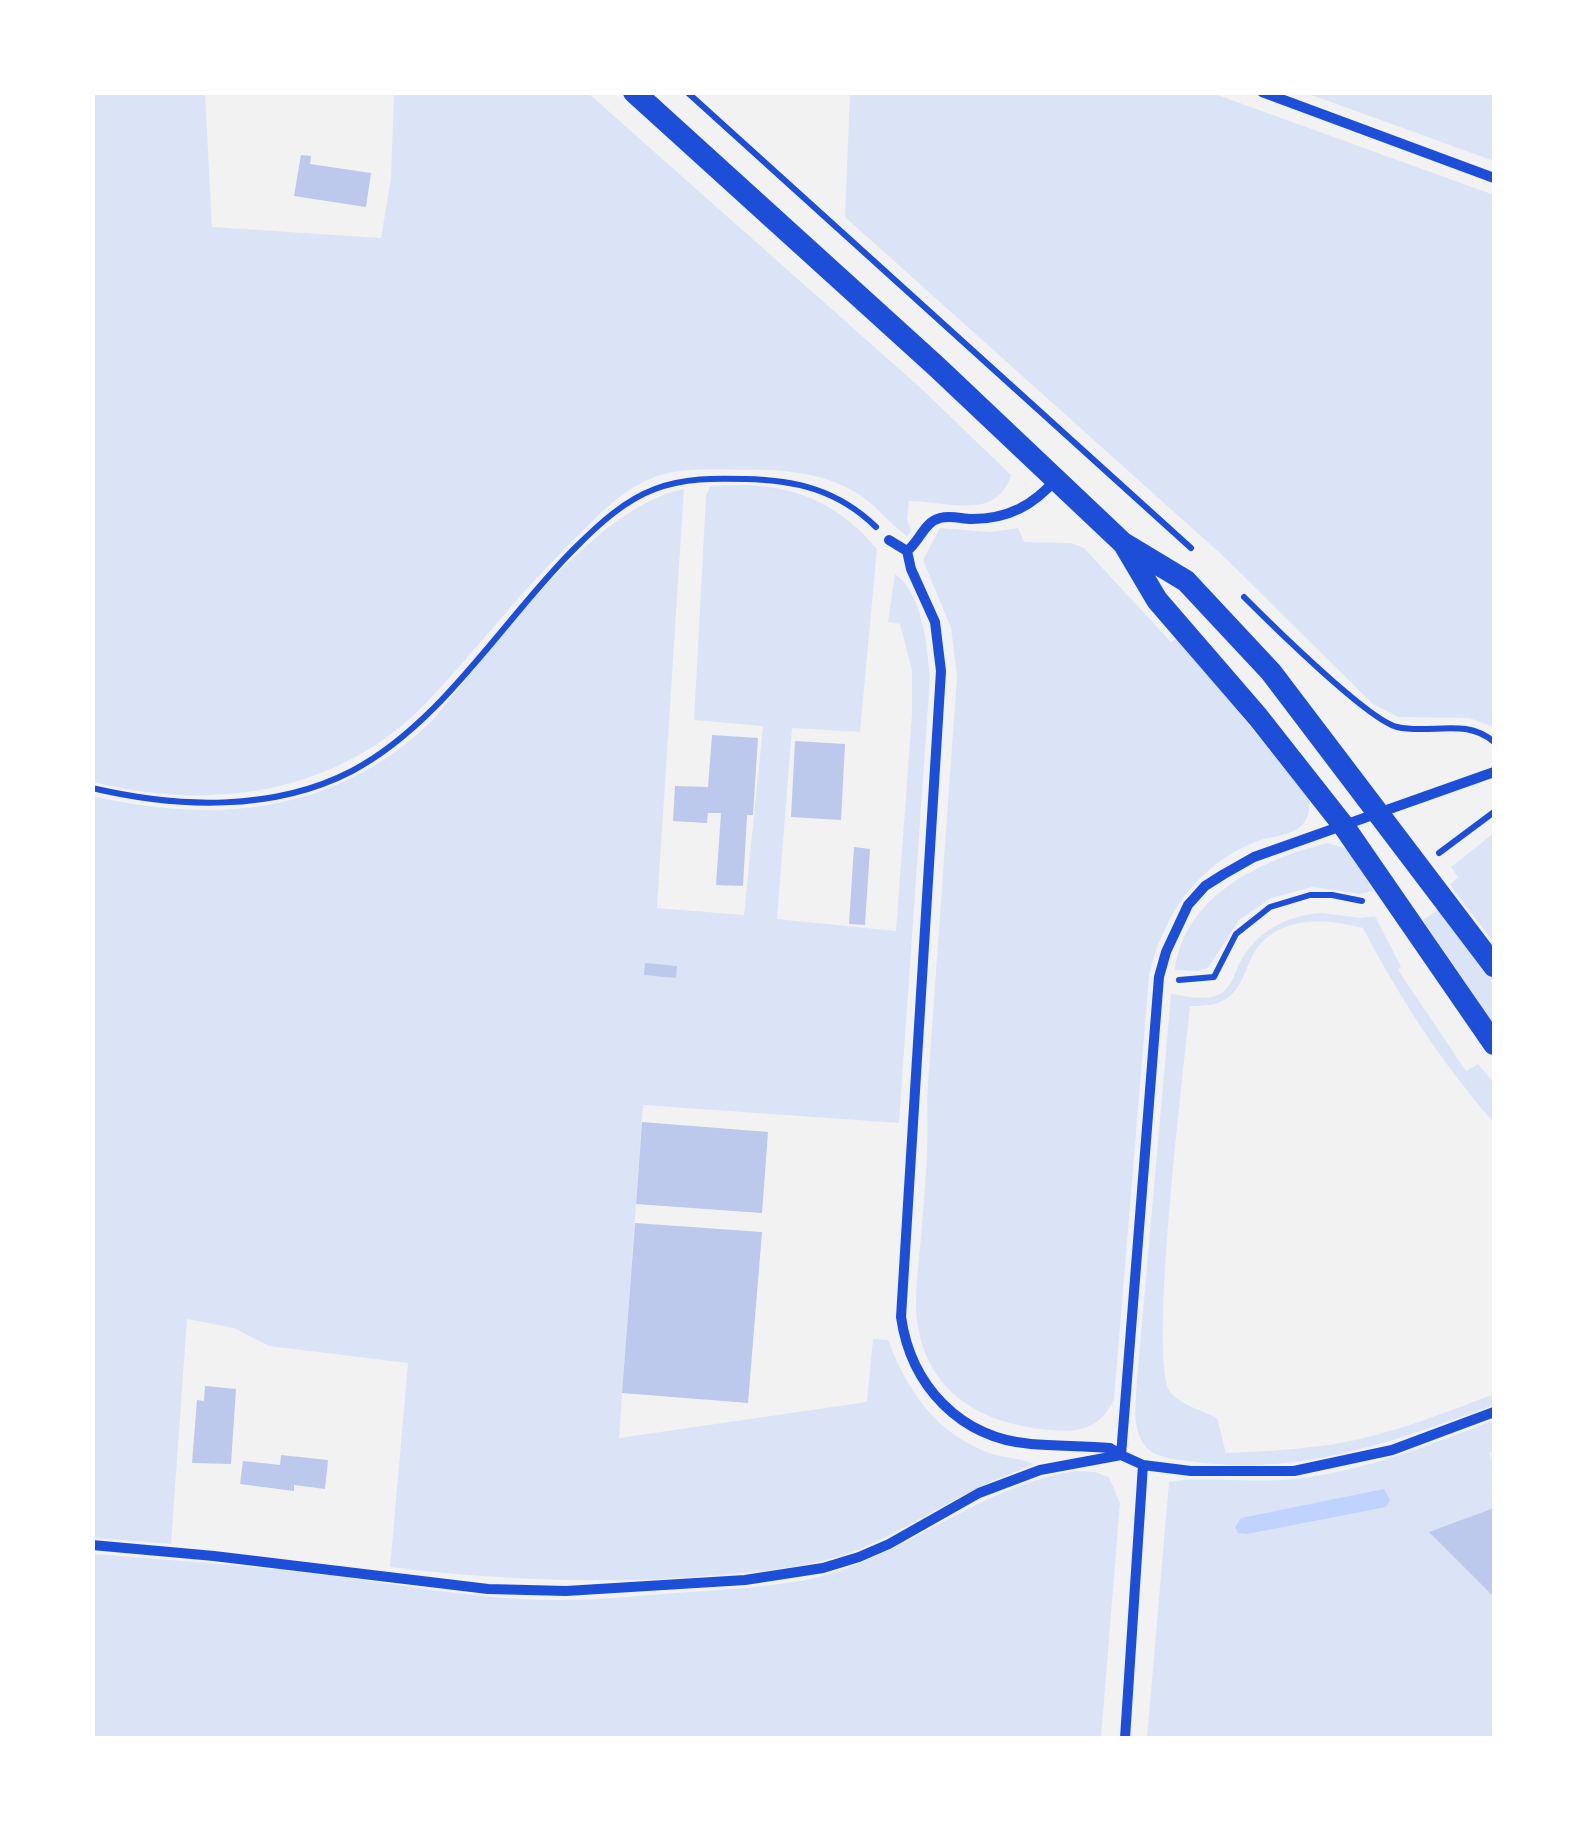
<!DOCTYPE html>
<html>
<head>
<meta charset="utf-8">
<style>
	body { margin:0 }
	#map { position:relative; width:1587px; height:1831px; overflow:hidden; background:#f2f2f2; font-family:"Noto Sans",sans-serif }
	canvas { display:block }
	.frame { position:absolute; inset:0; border:95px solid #fff; pointer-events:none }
</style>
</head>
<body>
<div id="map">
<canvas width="1587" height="1831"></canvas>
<div class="frame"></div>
</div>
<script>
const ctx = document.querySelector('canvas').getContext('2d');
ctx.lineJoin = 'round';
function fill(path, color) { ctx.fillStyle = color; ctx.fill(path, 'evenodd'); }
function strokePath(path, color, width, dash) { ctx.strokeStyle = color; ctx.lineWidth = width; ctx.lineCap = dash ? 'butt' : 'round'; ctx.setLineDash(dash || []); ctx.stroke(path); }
fill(new Path2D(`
	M 850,92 L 1212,93 L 1494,195 L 1494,727 L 1469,718 L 1398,717 L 1373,704 L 1222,555 L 845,217 Z
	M 92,93 L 205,93 L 212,227 L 381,238 L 391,178 L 394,93 L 588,93 L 924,391 L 1011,475 C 997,522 946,501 909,501 L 907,519 L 911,531 L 907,536 C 889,524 875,503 855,492 C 823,473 782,469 745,470 C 716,470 682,467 655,477 C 618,490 588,526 561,553 C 512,601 472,656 424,705 C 337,794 210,812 93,782 Z
	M 1306,93 L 1494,93 L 1494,161 Z
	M 750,485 C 803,488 844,509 877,549 L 860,732 L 792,728 L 777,919 L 896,931 L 912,714 L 912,670 L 900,624 L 888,622 L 895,574 C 923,594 927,645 930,678 L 899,1123 L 643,1105 L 619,1438 L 867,1402 L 873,1339 L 888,1340 C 908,1392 935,1432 989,1453 C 1004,1458 1022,1458 1034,1464 C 1014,1473 992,1480 972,1491 C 933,1510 897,1534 857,1550 C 817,1566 773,1570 731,1574 C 616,1585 505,1581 390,1567 L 408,1363 L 269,1346 L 234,1328 L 187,1319 L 171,1544 L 93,1538 L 93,796 C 218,825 335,813 431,722 C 491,652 592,507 684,489 L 657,908 L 744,915 L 763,726 L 694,720 L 706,496 L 710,486 Z
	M 940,528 L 991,532 L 1018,528 L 1024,542 L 1071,543 L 1084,548 L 1171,642 L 1178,637 L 1309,799 C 1310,810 1309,819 1300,827 C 1288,837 1269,836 1255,842 C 1197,865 1162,917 1149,976 L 1114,1400 C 1100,1428 1081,1433 1051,1430 C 984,1425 926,1394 917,1320 C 914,1293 919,1263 921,1236 C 925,1190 929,1144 927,1098 L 957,676 L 951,628 L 923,560 Z
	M 1494,833 L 1494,943 L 1450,885 L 1458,877 L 1451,867 Z
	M 1327,843 L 1348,849 L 1373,891 L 1360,894 L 1312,887 L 1271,898 L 1239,920 L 1208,968 L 1197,971 L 1175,970 C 1184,895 1262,860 1327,843 Z
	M 1439,909 L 1494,981 L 1494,1025 L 1423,920 Z
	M 1322,913 L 1361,918 L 1375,916 L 1401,967 L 1398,970 L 1466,1071 L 1478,1064 L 1494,1083 L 1494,1123 C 1442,1063 1400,999 1363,928 C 1326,918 1279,915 1255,951 C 1247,964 1244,982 1233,993 C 1221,1006 1205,1006 1190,1006 C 1185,1060 1147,1365 1171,1393 C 1180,1404 1205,1412 1217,1418 L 1226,1453 C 1271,1451 1316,1449 1360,1439 C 1406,1428 1450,1411 1494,1394 L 1494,1405 C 1395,1441 1297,1478 1189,1461 C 1174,1459 1156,1458 1146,1447 C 1131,1429 1136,1402 1137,1380 L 1171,994 C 1185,996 1204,1001 1218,995 C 1232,988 1233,977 1239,964 C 1256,931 1287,915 1322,913 Z
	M 1494,1420 L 1494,1451 L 1489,1453 L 1494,1465 L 1494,1738 L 1147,1738 L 1169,1482 C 1204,1475 1253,1484 1293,1479 C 1364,1472 1429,1445 1494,1420 Z
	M 1075,1471 L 1095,1472 L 1109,1477 L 1120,1503 L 1101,1738 L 93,1738 L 93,1554 C 173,1560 254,1566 334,1576 C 409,1586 484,1600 560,1600 C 603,1600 647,1595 689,1592 C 729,1589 770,1587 810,1579 C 908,1557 975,1487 1075,1471 Z`), '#dbe4f7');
fill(new Path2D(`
	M 1384,1489 L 1390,1500 L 1386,1507 L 1247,1534 L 1238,1533 L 1235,1527 L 1241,1518 Z`), '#bfd3fe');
fill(new Path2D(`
	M 301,155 L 311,156 L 310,164 L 371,173 L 366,207 L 294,196 Z
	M 712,735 L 758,738 L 753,815 L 747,815 L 743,886 L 716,885 L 721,813 L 708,813 L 707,823 L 673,821 L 675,786 L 708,787 Z
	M 795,741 L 845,744 L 841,820 L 791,817 Z
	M 854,847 L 870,849 L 865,925 L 849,924 Z
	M 645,963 L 677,966 L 676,978 L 644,975 Z
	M 642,1122 L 768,1132 L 762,1213 L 636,1204 Z
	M 635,1223 L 762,1232 L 748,1403 L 622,1393 Z
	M 205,1386 L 236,1389 L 231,1464 L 192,1463 L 197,1400 L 204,1401 Z
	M 281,1455 L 328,1460 L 325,1489 L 294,1485 L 294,1491 L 240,1484 L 243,1461 L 280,1465 Z
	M 1494,1508 L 1494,1597 L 1429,1532 Z`), '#bdc9ec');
strokePath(new Path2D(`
	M 687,92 L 1191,548
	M 1244,597 C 1270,623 1368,720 1397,727 C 1431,735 1465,717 1494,742
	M 92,788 C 177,808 273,812 352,771 C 443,723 504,618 576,547 C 599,524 625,500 655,489 C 684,478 715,478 745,479 C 796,480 838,490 876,527
	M 1439,853 L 1494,812
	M 1179,980 L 1214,977 L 1236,934 L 1270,907 L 1310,895 L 1332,895 L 1362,901`), '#1d4ed8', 6);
strokePath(new Path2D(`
	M 1262,92 L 1494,178
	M 889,540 L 907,551 C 920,541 924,522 940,518 C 951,515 962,519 972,519 C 1008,519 1034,505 1056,479
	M 907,551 L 911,569 L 935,622 L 941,671 L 901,1317 C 911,1386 960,1438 1031,1444 C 1057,1446 1084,1446 1110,1448 L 1121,1455 L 1159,977 L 1166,952 L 1188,905 L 1205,886 L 1224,874 L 1254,857 L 1494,772
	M 92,1545 L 214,1556 L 488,1589 L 566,1591 L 745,1580 L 823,1568 L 859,1557 L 889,1544 L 979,1493 L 1040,1470 L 1121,1455 L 1143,1465 L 1191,1471 L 1294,1471 L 1392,1450 L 1494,1412
	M 1125,1738 L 1143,1465`), '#1d4ed8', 10);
strokePath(new Path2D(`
	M 634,92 L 937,367 L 1123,543 L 1186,581 L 1271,672 L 1494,966
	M 1125,546 L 1157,600 L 1258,717 L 1343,825 L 1494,1044`), '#1d4ed8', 22);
</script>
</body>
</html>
